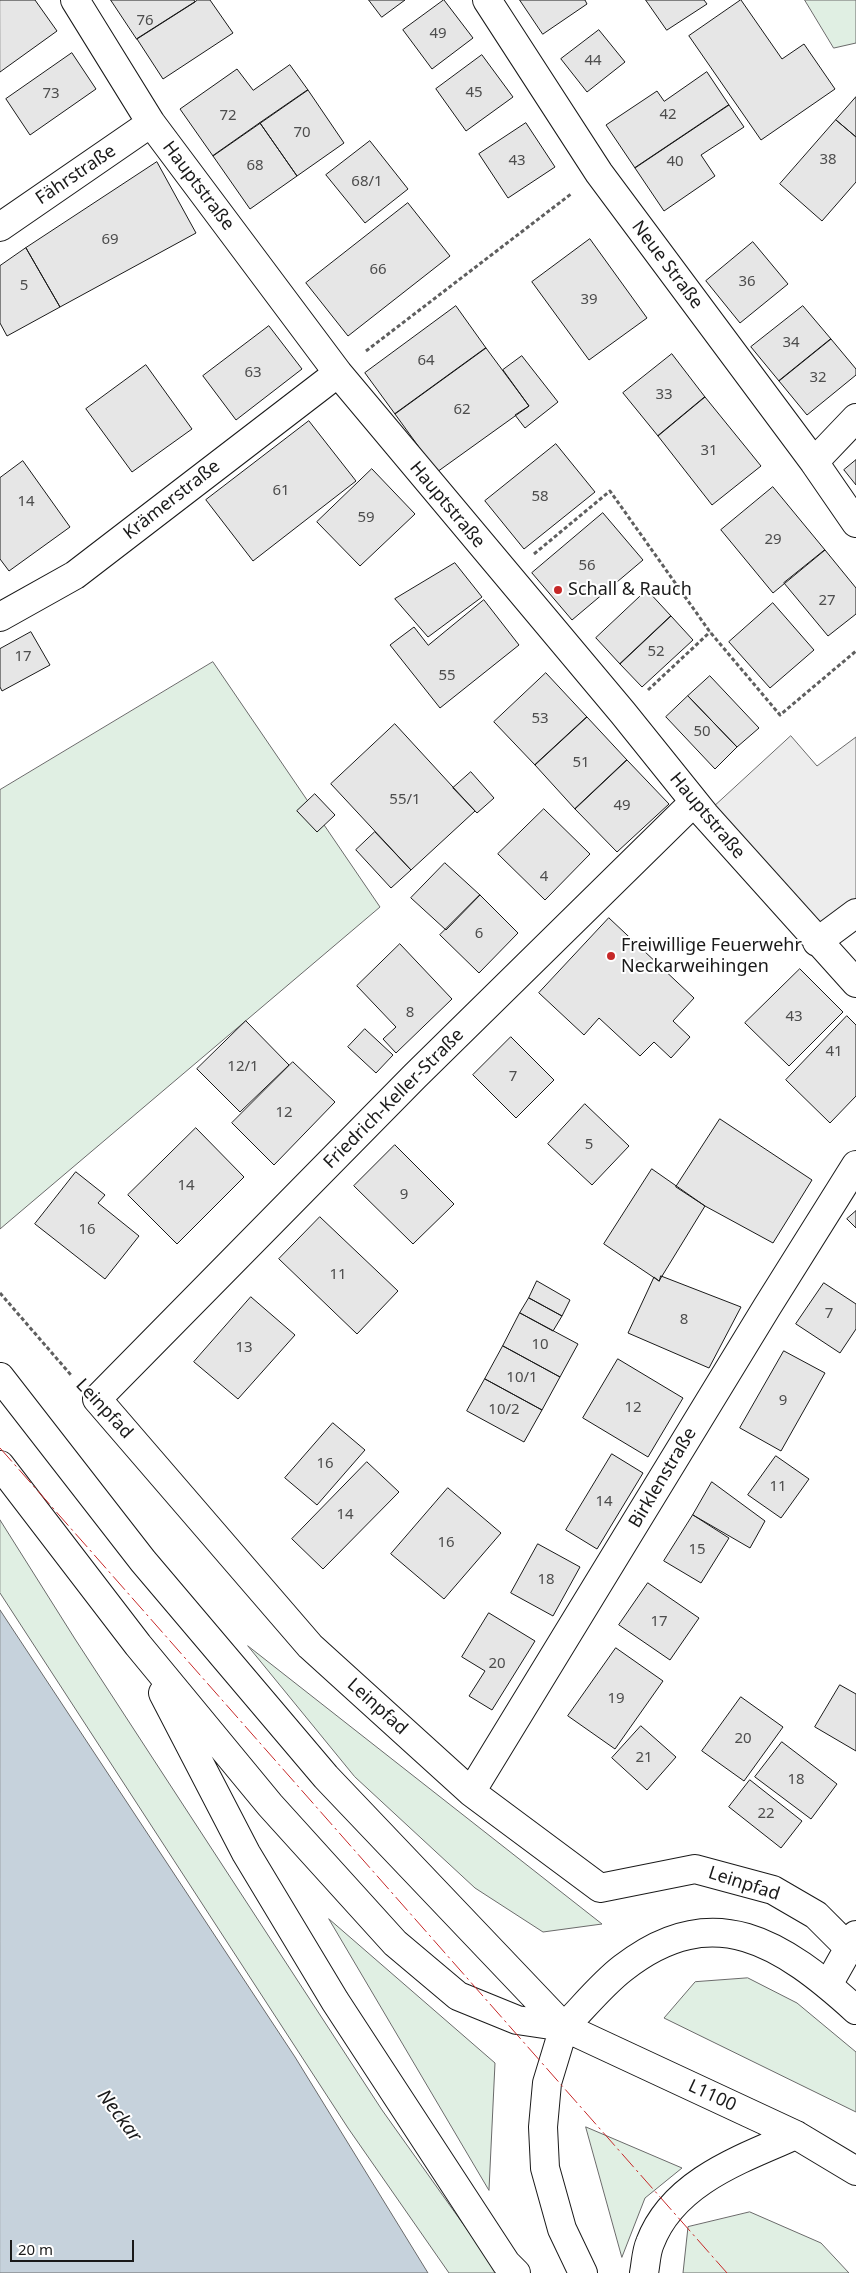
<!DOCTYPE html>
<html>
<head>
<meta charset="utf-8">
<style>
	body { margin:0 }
	#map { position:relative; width:856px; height:2273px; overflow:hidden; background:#fff; font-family:"Noto Sans",sans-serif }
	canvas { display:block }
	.scale { position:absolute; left:10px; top:2240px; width:124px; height:22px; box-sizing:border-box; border:2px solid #1a1a1a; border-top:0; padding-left:6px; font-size:15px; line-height:18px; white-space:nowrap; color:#1a1a1a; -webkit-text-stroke:4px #fff; paint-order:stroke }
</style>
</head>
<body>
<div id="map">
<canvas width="856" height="2273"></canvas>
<div class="scale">20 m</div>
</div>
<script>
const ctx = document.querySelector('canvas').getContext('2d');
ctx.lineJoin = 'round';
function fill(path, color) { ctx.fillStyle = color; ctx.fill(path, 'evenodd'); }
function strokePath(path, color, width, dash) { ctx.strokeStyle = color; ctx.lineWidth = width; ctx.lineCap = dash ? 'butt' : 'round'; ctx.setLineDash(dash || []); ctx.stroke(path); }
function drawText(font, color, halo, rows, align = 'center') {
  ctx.font = font + ' "Noto Sans",sans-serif'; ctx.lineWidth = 4; ctx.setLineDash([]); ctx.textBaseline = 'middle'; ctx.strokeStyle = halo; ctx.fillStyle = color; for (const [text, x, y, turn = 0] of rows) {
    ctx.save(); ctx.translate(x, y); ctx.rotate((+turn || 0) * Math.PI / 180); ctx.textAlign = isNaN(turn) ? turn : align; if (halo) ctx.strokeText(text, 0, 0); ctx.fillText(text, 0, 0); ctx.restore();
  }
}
const green = new Path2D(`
	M 805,0 L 856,0 L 856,43 L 834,48 Z
	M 213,662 L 380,907 L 0,1229 L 0,790 Z
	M 0,1520 L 75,1639 L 382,2110 L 498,2273 L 449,2273 L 348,2128 L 0,1593 Z
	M 248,1646 L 602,1924 L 543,1932 L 475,1888 L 355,1777 Z
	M 329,1919 L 495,2063 L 489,2190 Z
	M 748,1978 L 797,2003 L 856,2052 L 856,2112 L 664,2018 L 695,1982 Z
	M 586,2127 L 682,2168 L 645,2198 L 622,2257 Z
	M 750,2212 L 821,2243 L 849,2273 L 683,2273 L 688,2227 Z`);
fill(green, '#e0efe3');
strokePath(green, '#6a6a6a', 1);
const parking = new Path2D(`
	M 791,736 L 817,766 L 856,737 L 856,913 L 817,942 L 705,815 Z`);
fill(parking, '#ededed');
strokePath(parking, '#6a6a6a', 1);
const water = new Path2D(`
	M 0,1610 L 295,2057 L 428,2273 L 0,2273 Z`);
fill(water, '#c6d2dc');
strokePath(water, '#6a6a6a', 1);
const building = new Path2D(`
	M 0,0 L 35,0 L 57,31 L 0,72 Z
	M 111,0 L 194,0 L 195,2 L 137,39 Z
	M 198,0 L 210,0 L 233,33 L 163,79 L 137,39 Z
	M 369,0 L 405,0 L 382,17 Z
	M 444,0 L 473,38 L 432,69 L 403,30 Z
	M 520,0 L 585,0 L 587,4 L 543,34 Z
	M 646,0 L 704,0 L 707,4 L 667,30 Z
	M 741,0 L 782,59 L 804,44 L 835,89 L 761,140 L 689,36 Z
	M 599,30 L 625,62 L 587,92 L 561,59 Z
	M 72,53 L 96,89 L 30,135 L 6,99 Z
	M 482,55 L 513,97 L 466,131 L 436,89 Z
	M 290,65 L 308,90 L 213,156 L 180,109 L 237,69 L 253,90 Z
	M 707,72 L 729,105 L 635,168 L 606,125 L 657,91 L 664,101 Z
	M 308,90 L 344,143 L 297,176 L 260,123 Z
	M 856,97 L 856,137 L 836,120 Z
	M 729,105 L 744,127 L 701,155 L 715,176 L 664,211 L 635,168 Z
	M 836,120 L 856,137 L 856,182 L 822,221 L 780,184 Z
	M 260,123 L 297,176 L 250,209 L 213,156 Z
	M 526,123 L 555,167 L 508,198 L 479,154 Z
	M 370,141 L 408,189 L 365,223 L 326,175 Z
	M 157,162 L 196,233 L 60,307 L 26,248 Z
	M 408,203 L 450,256 L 348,336 L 306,283 Z
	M 590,239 L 647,318 L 589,360 L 532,282 Z
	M 753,242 L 788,284 L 740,323 L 706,281 Z
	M 26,248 L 60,307 L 7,336 L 0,323 L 0,266 Z
	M 456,306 L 486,348 L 395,414 L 365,373 Z
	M 803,306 L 831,339 L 779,381 L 751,347 Z
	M 269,326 L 302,369 L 236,420 L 203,376 Z
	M 831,339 L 856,369 L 856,375 L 807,415 L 779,381 Z
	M 486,348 L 529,406 L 437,472 L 395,414 Z
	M 672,354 L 705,397 L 658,436 L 623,393 Z
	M 522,356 L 558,402 L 525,428 L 515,415 L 529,406 L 503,370 Z
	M 146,365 L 192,429 L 132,472 L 86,409 Z
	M 705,397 L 761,466 L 712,505 L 658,436 Z
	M 309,421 L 356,481 L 253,561 L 206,500 Z
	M 556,444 L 595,492 L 524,549 L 485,501 Z
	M 856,460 L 856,485 L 844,470 Z
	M 23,461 L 70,527 L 9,571 L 0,559 L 0,478 Z
	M 372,469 L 415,514 L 360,566 L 317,522 Z
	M 773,487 L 825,550 L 773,593 L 721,530 Z
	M 603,513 L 643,560 L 572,620 L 532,573 Z
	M 825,550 L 856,588 L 856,614 L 828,636 L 784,583 Z
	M 455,563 L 482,597 L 428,637 L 395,599 Z
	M 647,590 L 671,616 L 620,664 L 596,638 Z
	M 484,600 L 519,645 L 440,708 L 390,645 L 414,627 L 428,645 Z
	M 773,603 L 814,650 L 770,688 L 729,642 Z
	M 671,616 L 693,640 L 642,687 L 620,664 Z
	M 31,632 L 50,665 L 2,691 L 0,687 L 0,649 Z
	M 546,673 L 587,717 L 535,765 L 494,722 Z
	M 710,676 L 759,728 L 737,747 L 688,696 Z
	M 688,696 L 737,747 L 715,769 L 666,717 Z
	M 587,717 L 627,760 L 575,809 L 535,765 Z
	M 395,724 L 475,811 L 411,870 L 331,784 Z
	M 627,760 L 669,804 L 617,852 L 575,809 Z
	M 471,772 L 494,798 L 477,813 L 453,788 Z
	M 315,794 L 335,815 L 317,832 L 297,811 Z
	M 544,809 L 590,854 L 545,900 L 498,854 Z
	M 375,832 L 411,870 L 391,888 L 356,850 Z
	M 445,863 L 480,895 L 446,930 L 411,898 Z
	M 480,895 L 518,933 L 479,973 L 440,935 Z
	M 609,918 L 694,998 L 673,1021 L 690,1037 L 671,1058 L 654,1042 L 640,1056 L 599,1018 L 584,1035 L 539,993 Z
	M 400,944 L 452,999 L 396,1053 L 383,1039 L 396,1027 L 357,986 Z
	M 800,969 L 843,1012 L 789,1066 L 745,1023 Z
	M 847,1016 L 856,1025 L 856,1096 L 830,1123 L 786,1080 Z
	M 246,1021 L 289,1065 L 240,1112 L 197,1069 Z
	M 365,1029 L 393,1055 L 376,1073 L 348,1047 Z
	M 511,1037 L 554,1080 L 516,1118 L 473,1075 Z
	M 293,1062 L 335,1102 L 274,1165 L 232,1123 Z
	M 585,1104 L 629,1146 L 592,1185 L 548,1144 Z
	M 720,1119 L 812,1180 L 773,1243 L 705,1206 L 676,1187 Z
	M 196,1128 L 244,1177 L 177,1244 L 128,1195 Z
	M 395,1145 L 454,1204 L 413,1244 L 354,1186 Z
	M 652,1169 L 705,1206 L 659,1281 L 604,1244 Z
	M 76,1172 L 105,1195 L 98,1203 L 139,1236 L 105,1279 L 35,1224 Z
	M 856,1211 L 856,1228 L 847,1219 Z
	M 320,1217 L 398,1291 L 357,1334 L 279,1259 Z
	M 661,1276 L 741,1307 L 709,1368 L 628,1333 L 654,1277 L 659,1281 Z
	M 537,1281 L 570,1300 L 562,1316 L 529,1298 Z
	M 824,1283 L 856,1304 L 856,1329 L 840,1353 L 796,1324 Z
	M 251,1297 L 295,1335 L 238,1399 L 194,1362 Z
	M 529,1298 L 562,1316 L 553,1331 L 520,1313 Z
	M 520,1313 L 578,1344 L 560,1377 L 503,1346 Z
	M 503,1346 L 560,1377 L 542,1410 L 485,1379 Z
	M 784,1351 L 825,1373 L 781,1451 L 740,1428 Z
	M 618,1359 L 683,1398 L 648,1457 L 583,1418 Z
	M 485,1379 L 542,1410 L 524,1442 L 467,1411 Z
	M 333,1423 L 365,1450 L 317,1505 L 285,1478 Z
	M 612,1454 L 643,1473 L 597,1549 L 566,1530 Z
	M 776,1456 L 809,1479 L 781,1518 L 748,1495 Z
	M 367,1462 L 399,1492 L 323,1569 L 292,1539 Z
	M 712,1482 L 765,1521 L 750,1548 L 693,1515 Z
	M 448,1488 L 501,1533 L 444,1599 L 391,1554 Z
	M 693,1515 L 729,1538 L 701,1583 L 664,1561 Z
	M 538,1544 L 580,1567 L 553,1616 L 511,1593 Z
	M 648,1583 L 699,1618 L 670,1660 L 619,1625 Z
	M 489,1613 L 535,1641 L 492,1710 L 469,1696 L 485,1671 L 462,1657 Z
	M 616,1648 L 663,1681 L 615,1749 L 568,1716 Z
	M 840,1685 L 856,1694 L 856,1751 L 815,1727 Z
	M 741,1697 L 783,1727 L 744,1781 L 702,1751 Z
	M 641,1726 L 676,1757 L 647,1790 L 612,1758 Z
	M 782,1742 L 837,1784 L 811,1819 L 755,1777 Z
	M 750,1780 L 802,1821 L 781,1848 L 729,1807 Z`);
fill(building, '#e6e6e6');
strokePath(building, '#1a1a1a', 1);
const minor = new Path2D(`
	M 75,0 L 151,123 L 338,373 L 623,713 L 705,815 L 856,983
	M 487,0 L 599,173 L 814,462 L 856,523
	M 0,227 L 151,123
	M 814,462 L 856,418
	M 0,617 L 75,575 L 338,373
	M 694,802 L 415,1076 L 97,1399 L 310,1646 L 471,1792 L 600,1888 L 695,1869 L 773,1890 L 816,1915 L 849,1948
	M 817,942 L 856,913
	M 471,1792 L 767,1307 L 856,1165
	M 828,1985 L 856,1935`);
const tertiary = new Path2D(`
	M 564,2027 C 583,2008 602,1984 623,1968 C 714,1897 783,1944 856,2010`);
const secondary = new Path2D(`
	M 0,1377 L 143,1561 L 326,1777 L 564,2027
	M 0,1465 L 138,1645 L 270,1805 L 395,1943 L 458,1996 L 517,2020 L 564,2027 L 796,2135 L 856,2171
	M 163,1693 L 246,1853 L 335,2001 L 506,2263 L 516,2273
	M 564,2027 L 547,2083 L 543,2127 L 545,2168 L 562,2229 L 583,2273
	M 644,2273 C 646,2263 646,2252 650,2243 C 673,2182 741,2159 796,2135`);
strokePath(minor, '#1a1a1a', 30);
strokePath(tertiary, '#1a1a1a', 30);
strokePath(secondary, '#1a1a1a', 30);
strokePath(new Path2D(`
	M 366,351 L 571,194
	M 534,554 L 610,491 L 710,632 L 780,715 L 856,651
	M 648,690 L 710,632
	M 0,1293 L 71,1375`), '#5f5f5f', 3, [4, 2.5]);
strokePath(minor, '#fff', 28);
strokePath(tertiary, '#fff', 28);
strokePath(secondary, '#fff', 28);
strokePath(new Path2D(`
	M 0,1448 L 727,2273`), '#c62828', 1, [18, 4, 2.5, 4]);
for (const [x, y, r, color] of [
	[558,590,5,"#c62828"],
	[611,956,5,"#c62828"]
]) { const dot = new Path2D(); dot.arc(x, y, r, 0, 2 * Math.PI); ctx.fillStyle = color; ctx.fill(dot); strokePath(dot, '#fff', 2); }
drawText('15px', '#4d4d4d', null, [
	["76",145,21],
	["49",438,34],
	["44",593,61],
	["45",474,93],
	["73",51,94],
	["42",668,115],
	["72",228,116],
	["70",302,133],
	["38",828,160],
	["43",517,161],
	["40",675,162],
	["68",255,166],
	["68/1",367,182],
	["69",110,240],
	["66",378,270],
	["36",747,282],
	["5",24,286],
	["39",589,300],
	["34",791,343],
	["64",426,361],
	["63",253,373],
	["32",818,378],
	["33",664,395],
	["62",462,410],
	["31",709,451],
	["61",281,491],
	["58",540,497],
	["14",26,502],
	["59",366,518],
	["29",773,540],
	["56",587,566],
	["27",827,601],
	["52",656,652],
	["17",23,657],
	["55",447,676],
	["53",540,719],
	["50",702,732],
	["51",581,763],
	["55/1",405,800],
	["49",622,806],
	["4",544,877],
	["6",479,934],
	["8",410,1013],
	["43",794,1017],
	["41",834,1052],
	["12/1",243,1067],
	["7",513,1077],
	["12",284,1113],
	["5",589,1145],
	["14",186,1186],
	["9",404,1195],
	["16",87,1230],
	["11",338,1275],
	["7",829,1314],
	["8",684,1320],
	["10",540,1345],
	["13",244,1348],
	["10/1",522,1378],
	["9",783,1401],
	["12",633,1408],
	["10/2",504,1410],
	["16",325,1464],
	["11",778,1487],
	["14",604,1502],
	["14",345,1515],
	["16",446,1543],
	["15",697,1550],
	["18",546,1580],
	["17",659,1622],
	["20",497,1664],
	["19",616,1699],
	["20",743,1739],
	["21",644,1758],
	["18",796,1780],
	["22",766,1814]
]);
drawText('18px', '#1a1a1a', '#fff', [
	["Fährstraße",76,175,-34],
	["Hauptstraße",198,186,53],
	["Neue Straße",667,265,53],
	["Krämerstraße",172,500,-38],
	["Hauptstraße",447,505,50],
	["Hauptstraße",707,816,50],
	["Friedrich-Keller-Straße",394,1099,-45],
	["Leinpfad",104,1409,47],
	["Birklenstraße",663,1478,-59],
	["Leinpfad",377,1707,42],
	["Leinpfad",744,1884,18],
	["L1100",712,2096,25]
]);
drawText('18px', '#1a1a1a', '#fff', [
	["Schall & Rauch",568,590],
	["Freiwillige Feuerwehr",621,946],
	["Neckarweihingen",621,967]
], 'left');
drawText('italic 19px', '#1a1a1a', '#fff', [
	["Neckar",119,2116,53]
]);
</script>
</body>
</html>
